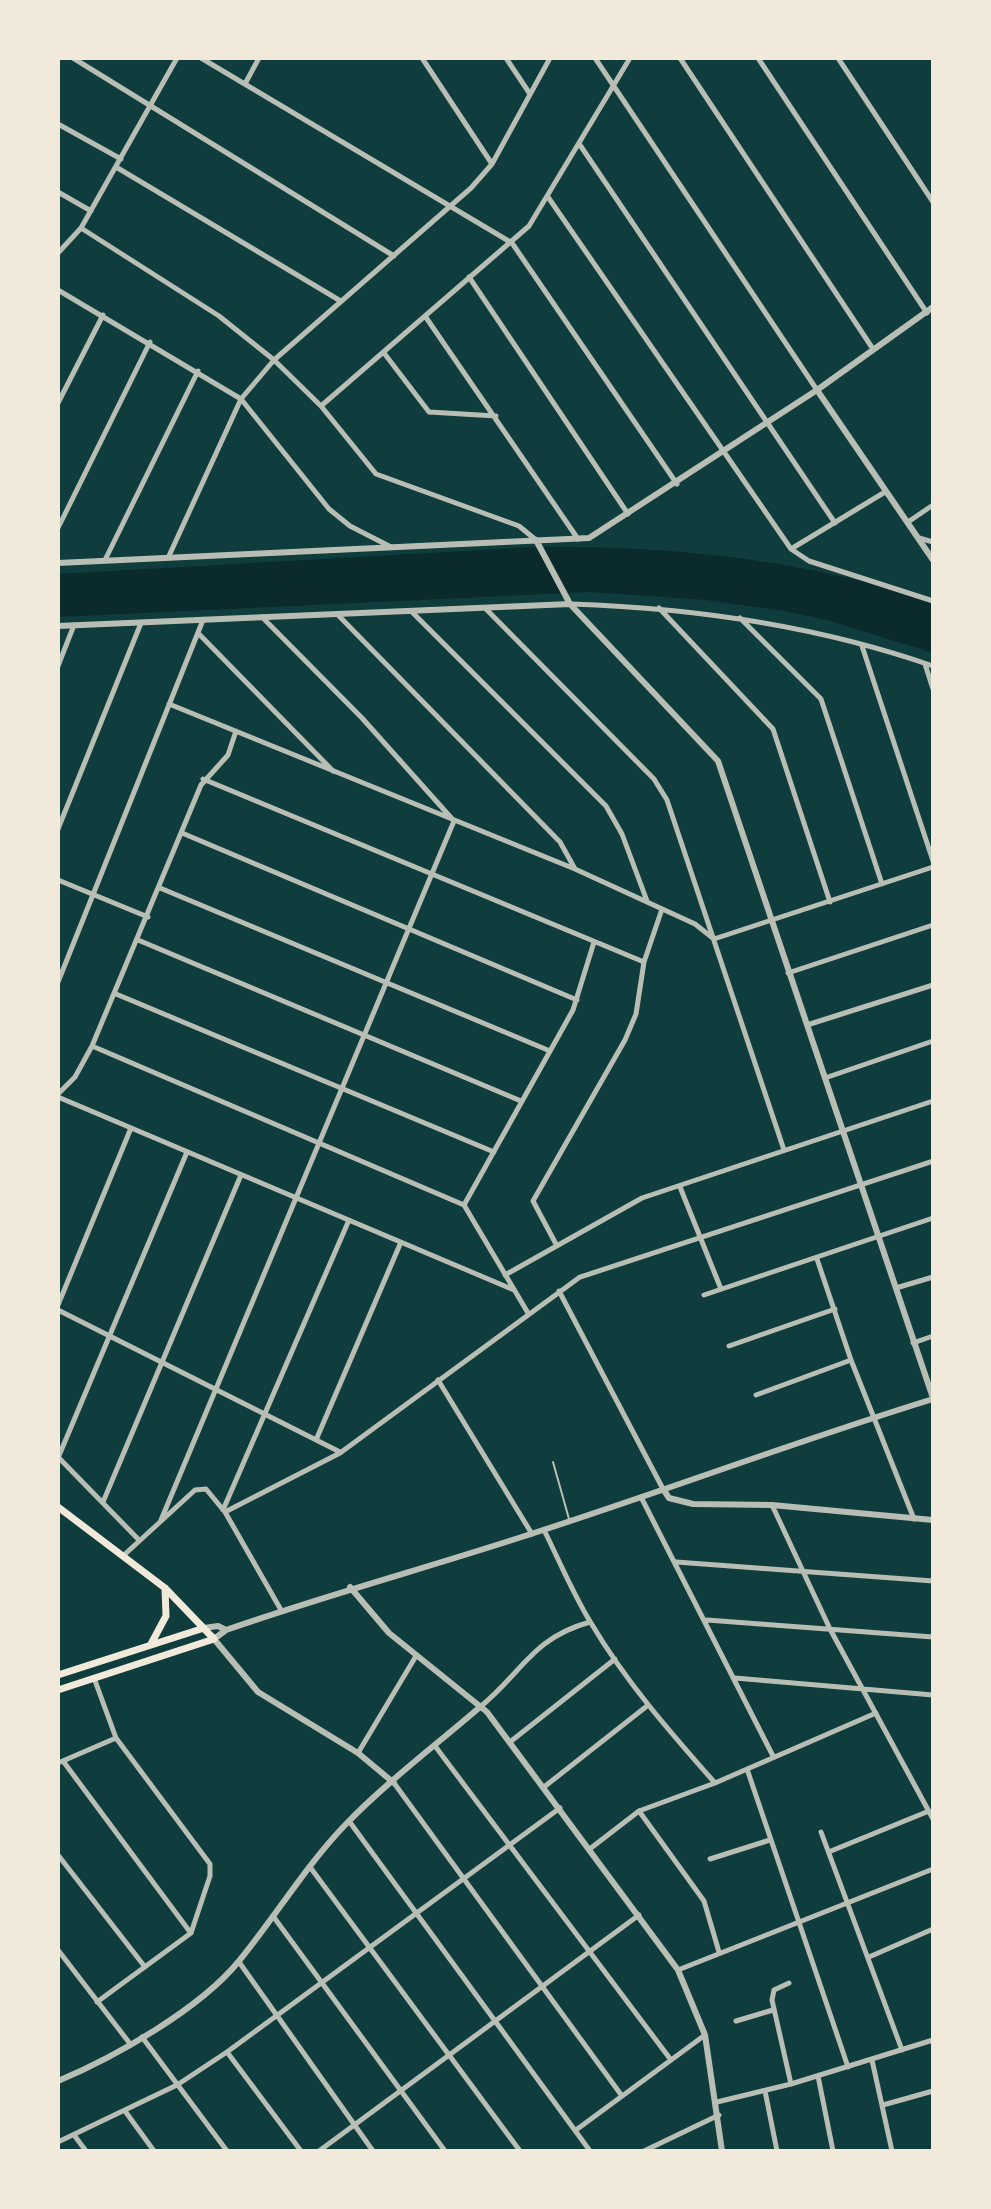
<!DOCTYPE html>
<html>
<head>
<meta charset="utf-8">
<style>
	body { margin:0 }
	#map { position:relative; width:991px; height:2209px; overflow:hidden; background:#0f3d3e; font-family:"Source Sans 3",sans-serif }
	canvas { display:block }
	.frame { position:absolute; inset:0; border:60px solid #f1e9da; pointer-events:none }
</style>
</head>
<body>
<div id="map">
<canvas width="991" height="2209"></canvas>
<div class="frame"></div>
</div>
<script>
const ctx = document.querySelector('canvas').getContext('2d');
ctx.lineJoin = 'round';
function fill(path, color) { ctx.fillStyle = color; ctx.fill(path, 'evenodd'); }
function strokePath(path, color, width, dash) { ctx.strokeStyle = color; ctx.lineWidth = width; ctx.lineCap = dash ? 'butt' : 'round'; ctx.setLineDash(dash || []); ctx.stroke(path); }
fill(new Path2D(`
	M 534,547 C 669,545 804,560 933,601 L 933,653 L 827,620 L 784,611 L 706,600 L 590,592 L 58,617 L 58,574 Z`), '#0a2a2b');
strokePath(new Path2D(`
	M 553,1462 L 569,1519`), '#b8beb3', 2);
strokePath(new Path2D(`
	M 73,58 L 394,256
	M 201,58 L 512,243 L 677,484
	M 422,58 L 492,164
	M 506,58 L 530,94
	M 595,58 L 817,390
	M 680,58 L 873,349
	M 758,58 L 927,313
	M 838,58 L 933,202
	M 246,82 L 259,58
	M 58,124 L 121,159
	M 580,145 L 835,523
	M 116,167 L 339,300
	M 58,192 L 91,211
	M 548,197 L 791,549 L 809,561 L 933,601
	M 81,228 L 219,316 L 274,360 L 321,406 L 376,474 L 519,526 L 536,540
	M 58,253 L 81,228 L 177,58
	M 469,277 L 628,514
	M 58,290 L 241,399 L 329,509 L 350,526 L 391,547
	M 425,316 L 578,539
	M 384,353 L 429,412 L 496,416
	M 58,403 L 103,315
	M 321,406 L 529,226 L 630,58
	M 908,522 L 933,505
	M 58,528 L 150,342
	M 919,538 L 933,542
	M 791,549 L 885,492
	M 168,558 L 241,399 L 274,360 L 471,188 L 492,164 L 550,58
	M 105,560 L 198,371
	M 571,604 C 695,608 815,625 933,666
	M 485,608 L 654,779 L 667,800 L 784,1150
	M 659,608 L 773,729 L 830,902
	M 412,612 L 606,806 L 622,834 L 647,901
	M 338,615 L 560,842 L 575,869
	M 740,618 L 821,699 L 882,884
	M 198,633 L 333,771
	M 862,646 L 933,861
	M 925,664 L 933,689
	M 58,666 L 74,625
	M 169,704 L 575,869 L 695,924 L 714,939 L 933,867
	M 203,779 L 644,962
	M 58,829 L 141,623
	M 182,833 L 577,1000
	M 58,880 L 148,917
	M 160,888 L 550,1051
	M 138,940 L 521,1101
	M 788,973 L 933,925
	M 58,982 L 203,620
	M 116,994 L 494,1152
	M 807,1025 L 933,985
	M 92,1046 L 464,1205
	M 825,1078 L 933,1041
	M 58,1094 L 75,1077 L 92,1046 L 201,785 L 228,755 L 236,731
	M 58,1097 L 514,1290
	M 680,1187 L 721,1289
	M 464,1205 L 573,1010 L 594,942
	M 464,1205 L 528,1313
	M 557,1246 L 533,1201 L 625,1040 L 636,1014 L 644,962 L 662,909
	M 817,1259 L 851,1360 L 914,1519
	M 505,1275 L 642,1198 L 933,1101
	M 896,1288 L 933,1277
	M 559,1291 L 663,1489
	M 704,1295 L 933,1218
	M 58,1305 L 131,1128
	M 58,1310 L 340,1452
	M 913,1343 L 933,1336
	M 729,1346 L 835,1309
	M 438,1380 L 532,1534
	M 756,1395 L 851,1360
	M 316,1440 L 401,1242
	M 58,1457 L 139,1540
	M 58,1458 L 187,1152
	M 641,1497 L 773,1756
	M 103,1502 L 241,1175
	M 772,1505 L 830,1629 L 933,1819
	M 223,1510 L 349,1220
	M 225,1512 L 340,1453 L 580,1277 L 933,1161
	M 161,1520 L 454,821 L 362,718 L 262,617
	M 544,1530 C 559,1560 573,1594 591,1623 C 626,1682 670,1732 715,1783
	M 124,1555 L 195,1490 L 206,1489 L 225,1512 L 281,1610
	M 676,1562 L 933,1581
	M 707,1620 L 933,1637
	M 94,1678 L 116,1738 L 210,1864 L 210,1876 L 191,1933
	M 735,1678 L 933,1695
	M 480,1707 C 522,1673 532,1638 590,1622
	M 510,1742 L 615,1659
	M 435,1746 L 671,2060
	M 358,1753 L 416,1656
	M 63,1761 L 190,1932
	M 58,1763 L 116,1738
	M 747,1769 L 848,2067
	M 394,1783 L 622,2096
	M 544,1787 L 647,1706
	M 639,1811 L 704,1901 L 719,1952
	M 349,1821 L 590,2151
	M 821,1832 L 902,2050
	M 591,1848 L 639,1811 L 715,1783 L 876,1713
	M 831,1851 L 929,1811
	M 58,1855 L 145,1967
	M 710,1859 L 770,1840
	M 310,1867 L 520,2151
	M 273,1916 L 445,2151
	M 58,1950 L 131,2045
	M 869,1957 L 933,1929
	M 239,1962 L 373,2151
	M 678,1970 L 933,1869
	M 789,1983 L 774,1990 L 772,2000 L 791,2084
	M 97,2002 L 191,1933
	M 736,2021 L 773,2010
	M 142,2037 L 227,2151
	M 227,2052 L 301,2151
	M 872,2060 L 892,2151
	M 818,2076 L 833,2151
	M 765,2091 L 777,2151
	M 717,2102 L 791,2084 L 933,2040
	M 883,2105 L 933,2091
	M 125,2111 L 154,2151
	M 576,2130 L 705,2035
	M 74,2135 L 86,2151
	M 58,2142 L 177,2085 L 227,2052 L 560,1808
	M 319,2151 L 639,1915
	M 644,2151 L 719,2115
	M 932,2151 L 933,2151`), '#b8beb3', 5);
strokePath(new Path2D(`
	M 817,390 L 933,560
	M 536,540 L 570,604 L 718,761 L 933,1398
	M 58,563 L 589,538 L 817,390 L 933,307
	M 58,626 L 570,604
	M 663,1489 L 669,1498 L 693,1504 L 772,1505 L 933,1520
	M 350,1587 L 389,1633 L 487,1712 L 678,1970 L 705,2035 L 722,2151
	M 204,1628 L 218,1626 L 226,1630
	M 394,1783 L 358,1753 L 258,1692 L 214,1639 L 226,1630 C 329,1594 434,1566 537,1532 C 670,1489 800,1440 933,1399
	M 58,2081 C 115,2057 200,2009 239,1961 C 276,1916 306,1865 347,1823 C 388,1781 436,1745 480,1707`), '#b8beb3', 6);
strokePath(new Path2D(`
	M 58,1507 L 165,1588 L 214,1639 L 58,1690
	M 151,1644 L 166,1616 L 165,1588
	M 58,1675 L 204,1628`), '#f1e9da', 7);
</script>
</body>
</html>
